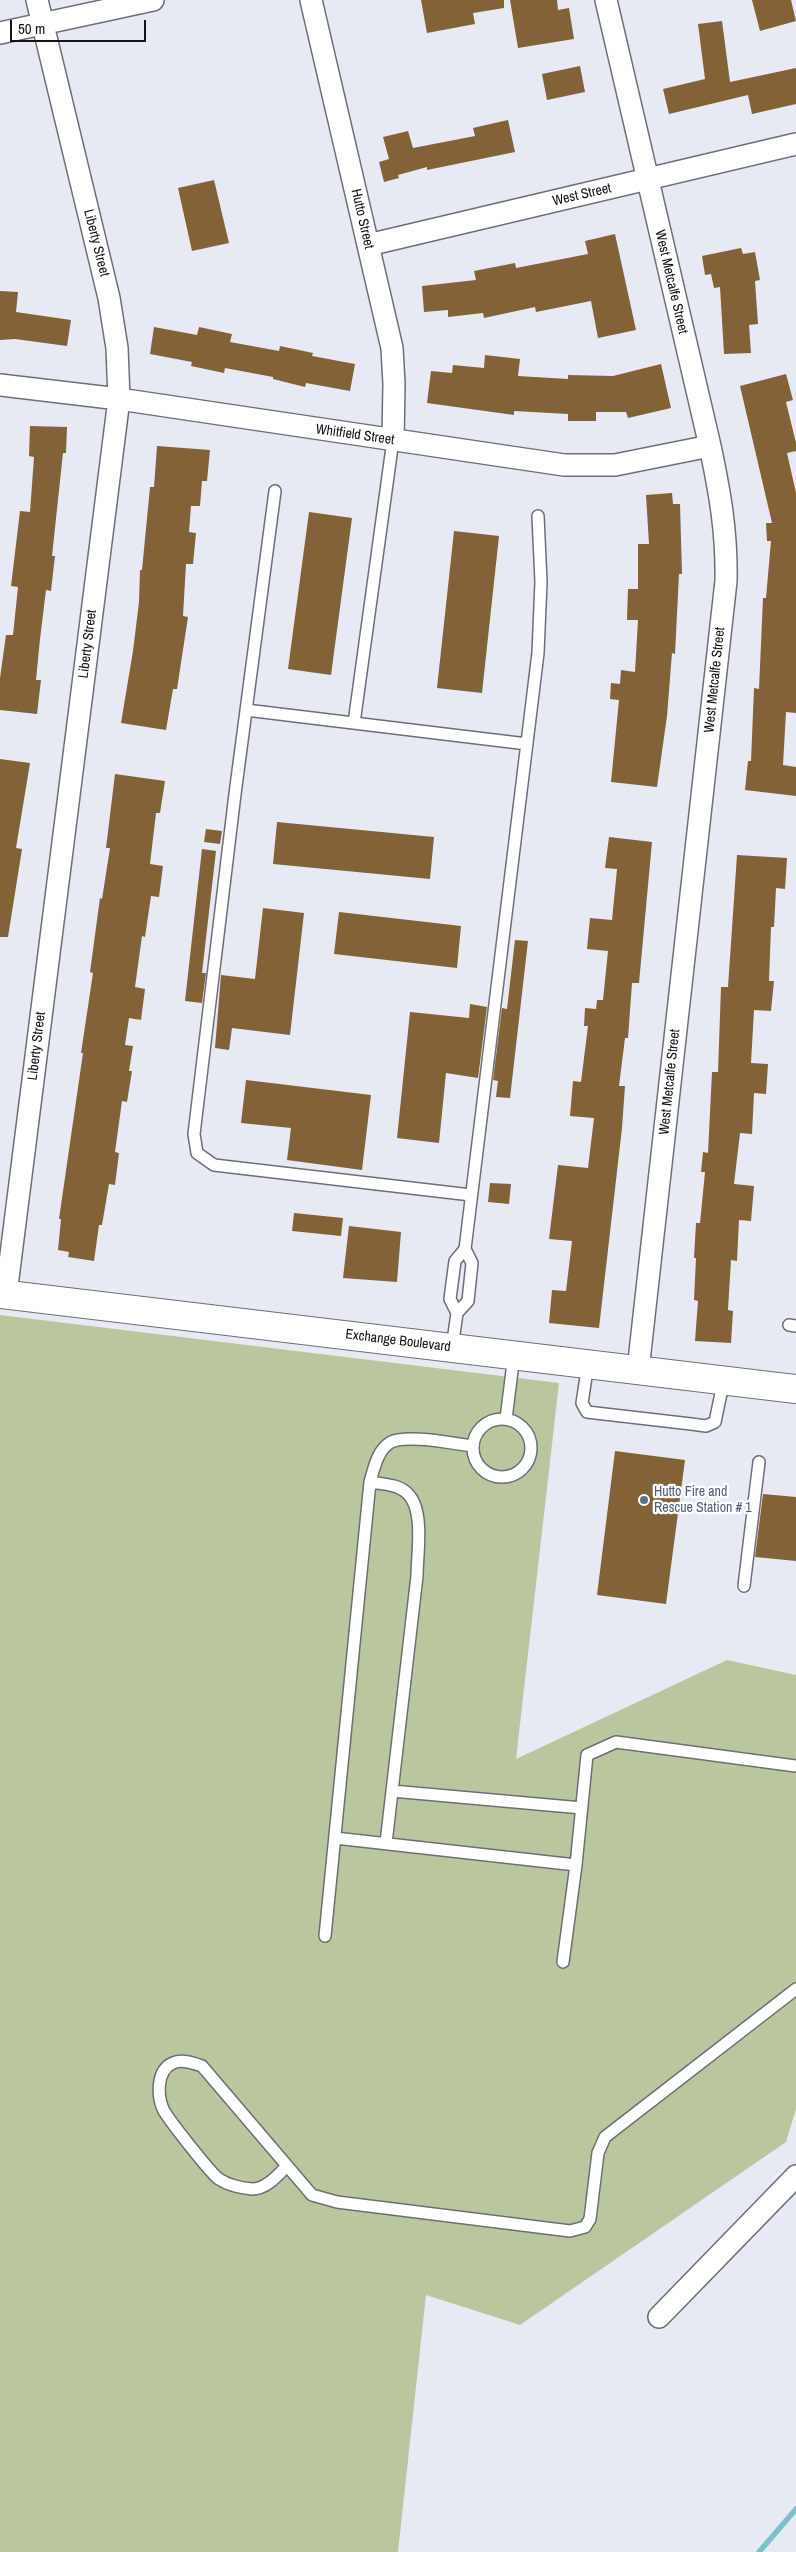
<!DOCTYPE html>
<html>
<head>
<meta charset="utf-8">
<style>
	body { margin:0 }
	#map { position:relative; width:796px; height:2552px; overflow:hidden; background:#e7eaf3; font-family:"Archivo Narrow",sans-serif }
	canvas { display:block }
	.scale { position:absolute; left:10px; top:20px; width:136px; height:22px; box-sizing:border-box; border:2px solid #131417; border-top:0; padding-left:6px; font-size:15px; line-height:18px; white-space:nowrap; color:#131417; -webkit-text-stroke:4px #fff; paint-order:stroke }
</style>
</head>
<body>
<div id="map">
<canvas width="796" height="2552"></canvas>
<div class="scale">50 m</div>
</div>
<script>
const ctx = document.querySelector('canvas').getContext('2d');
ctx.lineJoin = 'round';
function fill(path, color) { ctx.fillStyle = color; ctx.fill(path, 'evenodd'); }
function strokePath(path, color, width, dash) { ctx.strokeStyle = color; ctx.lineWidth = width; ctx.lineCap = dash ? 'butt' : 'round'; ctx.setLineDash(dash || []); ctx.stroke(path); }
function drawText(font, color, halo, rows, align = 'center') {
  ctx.font = font + ' "Archivo Narrow",sans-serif'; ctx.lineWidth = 4.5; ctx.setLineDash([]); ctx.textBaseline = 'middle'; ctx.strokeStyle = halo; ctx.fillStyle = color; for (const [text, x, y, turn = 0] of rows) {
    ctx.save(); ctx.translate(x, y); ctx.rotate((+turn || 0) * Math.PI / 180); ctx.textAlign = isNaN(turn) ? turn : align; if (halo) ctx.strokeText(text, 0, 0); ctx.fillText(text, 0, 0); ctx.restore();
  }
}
fill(new Path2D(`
	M 0,1315 L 559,1383 L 516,1759 L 727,1660 L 796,1675 L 796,2109 L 786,2142 L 520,2325 L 426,2295 L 398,2552 L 0,2552 Z`), '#bac79e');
strokePath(new Path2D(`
	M 759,2552 L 796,2509`), '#7bc3ca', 5.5);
fill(new Path2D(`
	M 421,0 L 504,0 L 504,8 L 473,13 L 475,24 L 427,33 Z
	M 510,0 L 557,0 L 558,10 L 569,8 L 574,39 L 518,48 Z
	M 752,0 L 791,0 L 796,21 L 760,31 Z
	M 722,21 L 730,82 L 796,68 L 796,104 L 752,114 L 748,95 L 669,114 L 663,89 L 705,79 L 698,24 Z
	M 580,66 L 585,92 L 547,100 L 542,74 Z
	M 508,120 L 515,152 L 427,170 L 427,167 L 398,175 L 399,178 L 384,182 L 379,162 L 389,159 L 383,137 L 408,131 L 413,148 L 475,136 L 473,128 Z
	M 214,180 L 229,243 L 192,251 L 178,188 Z
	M 615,234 L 636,330 L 598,338 L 591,301 L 536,312 L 535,307 L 484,318 L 483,313 L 448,317 L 448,310 L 424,312 L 422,286 L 476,280 L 474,271 L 515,263 L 516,268 L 588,254 L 585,241 Z
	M 741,248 L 743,254 L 755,252 L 760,280 L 755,281 L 758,324 L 749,325 L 751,353 L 724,354 L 720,287 L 714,288 L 711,274 L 705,275 L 702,256 Z
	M 0,291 L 18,292 L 16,312 L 71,320 L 67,346 L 15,339 L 0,340 Z
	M 154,327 L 197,335 L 199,327 L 232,334 L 230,342 L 279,351 L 280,346 L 313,353 L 312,356 L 355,364 L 350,391 L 306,383 L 305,387 L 273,379 L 273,377 L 225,368 L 224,373 L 191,366 L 192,362 L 150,354 Z
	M 485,355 L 520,359 L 518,376 L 568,379 L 568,375 L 613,376 L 661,364 L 671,408 L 628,418 L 626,412 L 596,412 L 596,421 L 568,421 L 568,414 L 514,411 L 514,415 L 427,403 L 431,371 L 452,373 L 453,365 L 484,368 Z
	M 786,374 L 793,400 L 786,402 L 796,443 L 796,451 L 787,453 L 796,493 L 796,713 L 786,712 L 783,765 L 796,767 L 796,796 L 745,790 L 748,761 L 751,761 L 754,688 L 759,689 L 763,598 L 766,598 L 771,541 L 767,541 L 766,523 L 772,523 L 740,386 Z
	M 30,426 L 67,427 L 66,453 L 63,453 L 52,556 L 55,556 L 51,591 L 46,590 L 40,639 L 36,680 L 41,680 L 37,714 L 0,710 L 0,678 L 6,635 L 13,635 L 18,587 L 11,586 L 20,511 L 30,512 L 34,457 L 29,456 Z
	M 157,446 L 210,450 L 207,481 L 202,481 L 200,506 L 191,506 L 189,532 L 196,533 L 193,564 L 186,564 L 183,616 L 188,617 L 177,689 L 173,689 L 166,730 L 121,723 L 133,651 L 139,602 L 140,570 L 142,570 L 150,487 L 154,487 Z
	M 672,493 L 673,504 L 680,504 L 682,574 L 679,574 L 675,654 L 672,653 L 667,716 L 657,787 L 611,782 L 619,700 L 610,699 L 611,683 L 620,684 L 621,670 L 635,672 L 638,620 L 627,620 L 628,589 L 638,589 L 638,544 L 649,544 L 646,495 Z
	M 309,512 L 352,518 L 331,675 L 288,669 Z
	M 454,531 L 499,536 L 482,693 L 437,688 Z
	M 0,759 L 30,763 L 16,848 L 22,849 L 8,937 L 0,937 Z
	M 115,774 L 165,781 L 160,813 L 156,813 L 150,864 L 163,866 L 159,897 L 151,896 L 145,937 L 142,936 L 135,987 L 145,989 L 141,1020 L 129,1018 L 125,1045 L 133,1046 L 129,1071 L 132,1071 L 127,1102 L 122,1101 L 115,1152 L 119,1153 L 115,1185 L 109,1184 L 102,1225 L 99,1225 L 94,1261 L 68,1257 L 69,1252 L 58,1250 L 61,1219 L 59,1219 L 83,1053 L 81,1053 L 93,973 L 90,972 L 100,898 L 102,899 L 110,848 L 106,848 Z
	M 277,822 L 434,837 L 430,879 L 273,864 Z
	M 206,829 L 222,831 L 220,844 L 204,842 Z
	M 609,837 L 652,842 L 639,983 L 632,983 L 628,1038 L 625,1038 L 619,1086 L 625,1086 L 622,1128 L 599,1328 L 549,1323 L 552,1290 L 566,1291 L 572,1241 L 549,1239 L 558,1165 L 588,1168 L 594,1118 L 570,1116 L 573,1081 L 581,1082 L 588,1026 L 584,1026 L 585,1008 L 596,1009 L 597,1000 L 603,1000 L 608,951 L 587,949 L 590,918 L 612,920 L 617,869 L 605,868 Z
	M 202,849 L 216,851 L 202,973 L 206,973 L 202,1003 L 185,1001 Z
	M 737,855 L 787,858 L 785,889 L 776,888 L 774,927 L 771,927 L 769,981 L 774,981 L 771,1011 L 754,1010 L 751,1063 L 768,1064 L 766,1094 L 754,1093 L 752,1134 L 740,1133 L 734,1184 L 754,1186 L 751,1221 L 739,1220 L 737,1261 L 731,1260 L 728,1310 L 733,1311 L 731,1343 L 695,1341 L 698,1301 L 694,1300 L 696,1258 L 694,1258 L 696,1223 L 700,1223 L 705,1172 L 701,1172 L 703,1152 L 708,1153 L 712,1072 L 718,1072 L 721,987 L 728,987 Z
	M 263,908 L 304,913 L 290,1035 L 232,1028 L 229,1050 L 215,1048 L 221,975 L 255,979 Z
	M 339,912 L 461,926 L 457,968 L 334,954 Z
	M 515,940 L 528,941 L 510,1098 L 496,1097 L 498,1081 L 493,1080 L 502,1008 L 507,1009 Z
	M 470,1004 L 487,1007 L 478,1078 L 446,1073 L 439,1143 L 397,1138 L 410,1012 L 469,1018 Z
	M 246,1080 L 371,1095 L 362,1170 L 287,1160 L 291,1128 L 241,1123 Z
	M 490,1183 L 511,1184 L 509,1204 L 488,1202 Z
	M 294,1213 L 343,1218 L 341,1236 L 292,1231 Z
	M 349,1226 L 401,1232 L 397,1282 L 343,1278 Z
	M 615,1451 L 685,1460 L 666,1604 L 597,1595 Z
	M 763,1494 L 796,1497 L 796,1561 L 755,1557 Z`), '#836238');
const service = new Path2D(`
	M 275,491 L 235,794 L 194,1134 L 197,1153 L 214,1165 L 471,1195
	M 246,710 L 527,744
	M 354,723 L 393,440
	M 457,1313 L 468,1301 L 472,1263 L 465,1249 L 538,653 L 541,582 L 538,516
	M 789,1325 L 796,1326
	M 452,1348 L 457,1313 L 450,1299 L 455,1261 L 465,1249
	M 588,1364 L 582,1403 L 587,1412 L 691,1424 L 706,1426 L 715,1422 L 724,1379
	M 506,1419 L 514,1355
	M473 1448a29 29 0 1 1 58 0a29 29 0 1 1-58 0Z
	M 370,1482 C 381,1484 398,1484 407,1493 C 425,1509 417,1554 417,1576 L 386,1843
	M 744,1586 L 759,1462
	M 392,1791 L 582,1808
	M 335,1838 L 576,1865 L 563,1962
	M 576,1865 L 587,1755 L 616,1742 L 796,1766
	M 325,1936 L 370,1482 C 374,1469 377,1450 391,1442 C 407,1434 455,1444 473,1446
	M 286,2167 C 277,2176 266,2189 252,2189 C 241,2188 228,2185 219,2179 C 211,2174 170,2121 164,2111 C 157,2097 156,2070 173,2063 C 182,2059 193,2063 202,2066 L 312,2195 L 337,2202 L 570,2231 L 585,2227 L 590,2219 L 598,2153 L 605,2137 L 796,1989`);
const minor = new Path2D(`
	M 311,0 L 392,348 L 394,384 L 393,440
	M 606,0 L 710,446 C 720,493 727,533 726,581 L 638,1370
	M 0,33 L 153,0
	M 368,245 L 796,144
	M 0,385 L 119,399 L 564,465 L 615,465 L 710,446
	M 6,1294 L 119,399 L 117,348 L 109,298 L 37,0
	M 659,2317 L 796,2176`);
const tertiary = new Path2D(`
	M 0,1294 L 796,1389`);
strokePath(service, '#6c6f77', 14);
strokePath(minor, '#6c6f77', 24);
strokePath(tertiary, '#6c6f77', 30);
strokePath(service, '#fff', 11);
strokePath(minor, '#fff', 21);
strokePath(tertiary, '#fff', 28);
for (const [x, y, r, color] of [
	[644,1500,5,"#5c6f8a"]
]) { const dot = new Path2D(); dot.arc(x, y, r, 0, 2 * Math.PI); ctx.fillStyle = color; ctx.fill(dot); strokePath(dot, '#fff', 2); }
drawText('14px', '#131417', '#fff', [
	["West Street",582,195,-13],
	["Hutto Street",362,219,77],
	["Liberty Street",96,243,76],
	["West Metcalfe Street",671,282,77],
	["Whitfield Street",355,435,8],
	["Liberty Street",88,644,-83],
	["West Metcalfe Street",715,680,-84],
	["Liberty Street",37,1046,-83],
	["West Metcalfe Street",670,1082,-84],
	["Exchange Boulevard",398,1341,7]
]);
drawText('14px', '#4e5e75', '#fff', [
	["Hutto Fire and",654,1492],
	["Rescue Station # 1",654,1508]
], 'left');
</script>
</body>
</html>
